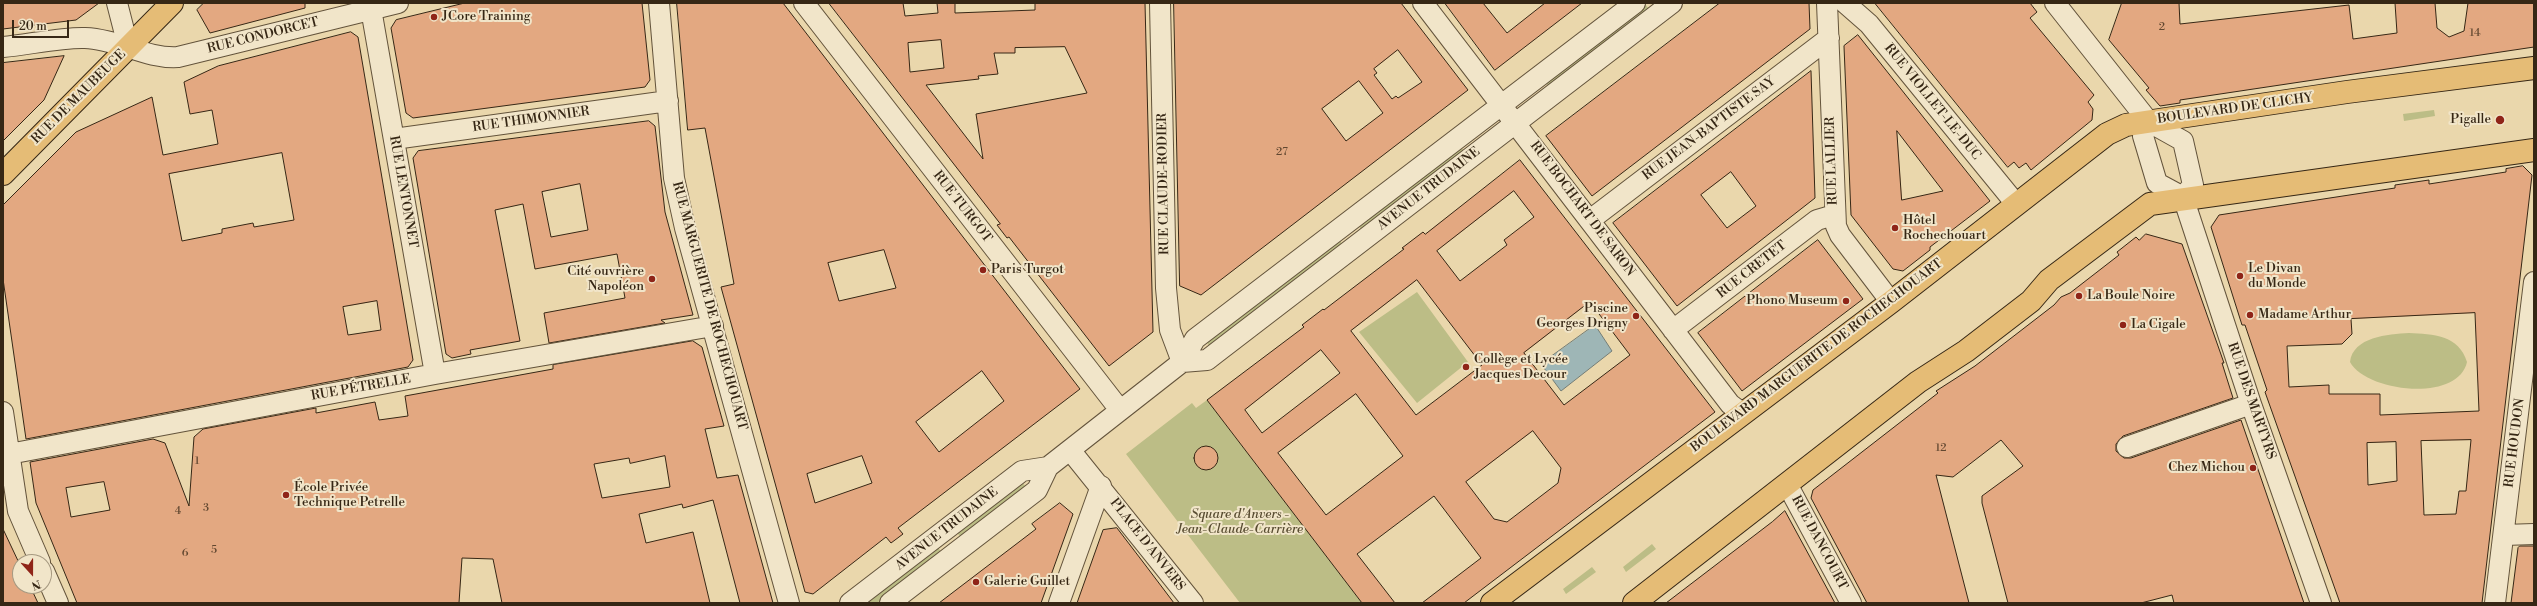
<!DOCTYPE html>
<html>
<head>
<meta charset="utf-8">
<style>
	body { margin:0 }
	#map { position:relative; width:2537px; height:606px; overflow:hidden; background:#ead7ac; font-family:"Libre Bodoni",serif }
	canvas { display:block }
	.frame { position:absolute; inset:0; border:4px solid #362715; pointer-events:none }
	.north { position:absolute; left:12px; top:554px; width:40px; height:40px; box-sizing:border-box; background:#f1e5c9; border:1px solid #a69981; border-radius:50%; rotate:159deg; font-size:11px; font-weight:700; line-height:16px; text-align:center; color:#362715 }
	.north::after { content:''; display:block; margin:auto; width:14px; height:18px; background:#8f2418; clip-path:polygon(50% 0,100% 100%,50% 72%,0 100%) }
	.scale { position:absolute; left:12px; top:20px; width:57px; height:18px; box-sizing:border-box; border:2px solid #362715; border-top:0; padding-left:5px; font-size:12px; line-height:14px; white-space:nowrap; color:#362715; -webkit-text-stroke:3px #f1e5c9; paint-order:stroke }
</style>
</head>
<body>
<div id="map">
<canvas width="2537" height="606"></canvas>
<div class="frame"></div>
<div class="north">N</div>
<div class="scale">20 m</div>
</div>
<script>
const ctx = document.querySelector('canvas').getContext('2d');
ctx.lineJoin = 'round';
function fill(path, color) { ctx.fillStyle = color; ctx.fill(path, 'evenodd'); }
function strokePath(path, color, width, dash) { ctx.strokeStyle = color; ctx.lineWidth = width; ctx.lineCap = dash ? 'butt' : 'round'; ctx.setLineDash(dash || []); ctx.stroke(path); }
function drawText(font, color, halo, rows, align = 'center') {
  ctx.font = font + ' "Libre Bodoni",serif'; ctx.lineWidth = 4; ctx.setLineDash([]); ctx.textBaseline = 'middle'; ctx.strokeStyle = halo; ctx.fillStyle = color; for (const [text, x, y, turn = 0] of rows) {
    ctx.save(); ctx.translate(x, y); ctx.rotate((+turn || 0) * Math.PI / 180); ctx.textAlign = isNaN(turn) ? turn : align; if (halo) ctx.strokeText(text, 0, 0); ctx.fillText(text, 0, 0); ctx.restore();
  }
}
fill(new Path2D(`
	M 1644,3 L 1650,10 L 1549,87 L 1543,80 Z
	M 2434,110 L 2435,116 L 2404,121 L 2403,114 Z
	M 1459,145 L 1465,152 L 1362,230 L 1357,224 Z
	M 1338,238 L 1343,245 L 1210,347 L 1205,340 Z
	M 1417,292 L 1468,362 L 1417,403 L 1359,332 Z
	M 2409,333 C 2433,334 2459,335 2467,362 C 2458,403 2366,392 2350,362 C 2353,337 2388,334 2409,333 Z
	M 1207,400 L 1362,603 L 1240,603 L 1126,454 L 1192,403 L 1196,408 Z
	M 1021,481 L 1027,488 L 961,538 L 956,531 Z
	M 1652,544 L 1656,549 L 1626,572 L 1623,567 Z
	M 937,546 L 942,553 L 877,603 L 863,603 Z
	M 1592,567 L 1596,572 L 1566,594 L 1563,589 Z`), '#bcbd86');
const water = new Path2D(`
	M 1595,325 L 1612,351 L 1561,391 L 1541,364 Z`);
fill(water, '#9eb6b6');
strokePath(water, '#747d76', 1);
const building = new Path2D(`
	M 3,3 L 99,3 L 76,20 L 3,29 Z
	M 204,3 L 305,3 L 305,8 L 210,33 L 197,10 Z
	M 465,3 L 642,3 L 650,80 L 645,87 L 413,118 L 406,113 L 391,28 L 396,20 Z
	M 677,3 L 783,3 L 1080,389 L 898,528 L 903,534 L 891,543 L 886,537 L 813,594 L 805,592 L 721,287 L 734,284 L 705,128 L 688,130 ZM 884,250 L 896,288 L 839,301 L 828,263 ZM 982,371 L 1004,401 L 939,452 L 916,422 ZM 862,456 L 872,483 L 815,503 L 807,474 Z
	M 829,3 L 903,3 L 905,16 L 938,13 L 937,3 L 955,3 L 955,13 L 1035,10 L 1035,3 L 1145,3 L 1153,332 L 1109,366 L 1009,237 L 1007,238 L 997,225 L 1000,224 ZM 941,40 L 944,68 L 910,72 L 908,43 ZM 1065,47 L 1087,93 L 976,114 L 983,159 L 926,85 L 979,79 L 978,76 L 998,74 L 994,53 L 1015,53 L 1015,48 Z
	M 1174,3 L 1401,3 L 1468,90 L 1201,295 L 1180,286 ZM 1398,50 L 1422,82 L 1398,98 L 1396,96 L 1392,99 L 1374,75 L 1377,73 L 1374,69 ZM 1359,81 L 1383,113 L 1346,141 L 1322,109 Z
	M 1445,3 L 1483,3 L 1507,33 L 1545,3 L 1582,3 L 1495,70 Z
	M 1720,3 L 1809,3 L 1810,29 L 1592,196 L 1546,136 Z
	M 1875,3 L 2030,3 L 2037,12 L 2030,18 L 2094,95 L 2088,102 L 2093,109 L 2092,120 L 2031,170 L 2026,163 L 2019,168 L 2014,162 L 2008,167 Z
	M 2122,3 L 2179,3 L 2180,24 L 2349,5 L 2353,39 L 2397,33 L 2395,3 L 2435,3 L 2437,28 L 2449,37 L 2464,31 L 2468,3 L 2534,3 L 2534,47 L 2180,100 L 2180,103 L 2160,106 L 2146,90 L 2149,88 L 2109,40 Z
	M 351,32 L 358,37 L 413,360 L 408,367 L 26,439 L 3,279 L 3,205 L 76,132 L 152,97 L 163,155 L 218,144 L 212,110 L 190,114 L 184,82 L 218,66 ZM 282,153 L 294,220 L 254,227 L 253,223 L 222,229 L 222,233 L 182,241 L 169,174 ZM 377,301 L 381,330 L 348,335 L 343,307 Z
	M 1858,35 L 1990,201 L 1930,247 L 1930,250 L 1903,271 L 1893,269 L 1851,215 L 1844,46 ZM 1897,131 L 1943,191 L 1902,200 Z
	M 64,56 L 44,100 L 3,141 L 3,63 Z
	M 1811,71 L 1815,198 L 1677,306 L 1613,223 ZM 1731,172 L 1756,206 L 1727,228 L 1701,195 Z
	M 649,121 L 655,126 L 665,212 L 693,315 L 661,320 L 665,323 L 549,343 L 544,313 L 625,298 L 617,254 L 535,269 L 523,204 L 495,210 L 520,341 L 470,350 L 471,354 L 452,358 L 446,354 L 413,158 L 418,151 ZM 580,184 L 588,230 L 551,237 L 542,192 Z
	M 1520,160 L 1715,412 L 1464,603 L 1422,603 L 1481,558 L 1434,496 L 1357,554 L 1395,603 L 1362,603 L 1207,400 L 1304,327 L 1302,325 L 1323,309 L 1324,310 L 1404,249 L 1402,248 L 1423,232 L 1425,234 ZM 1514,191 L 1534,217 L 1504,240 L 1507,245 L 1460,281 L 1437,251 ZM 1417,280 L 1482,365 L 1416,415 L 1351,331 ZM 1590,302 L 1630,355 L 1564,405 L 1524,353 ZM 1321,350 L 1340,373 L 1262,433 L 1245,410 ZM 1356,394 L 1403,456 L 1326,515 L 1278,453 ZM 1533,431 L 1561,468 L 1558,483 L 1507,522 L 1494,519 L 1466,482 Z
	M 2523,166 L 2532,175 L 2482,603 L 2340,603 L 2265,392 L 2267,390 L 2245,325 L 2242,325 L 2211,227 L 2219,215 L 2395,188 L 2395,185 L 2429,180 L 2429,184 L 2506,172 L 2506,169 ZM 2475,313 L 2479,411 L 2380,415 L 2380,394 L 2329,394 L 2329,385 L 2289,387 L 2287,346 L 2342,344 L 2352,334 L 2351,319 ZM 2471,440 L 2466,491 L 2459,491 L 2456,514 L 2424,515 L 2421,441 ZM 2396,442 L 2397,481 L 2368,485 L 2367,443 Z
	M 2146,234 L 2182,244 L 2224,363 L 2222,363 L 2233,398 L 2123,436 L 2116,444 L 2116,451 L 2124,458 L 2131,458 L 2241,420 L 2304,603 L 2174,603 L 2172,595 L 2141,603 L 2008,603 L 1982,503 L 1982,496 L 2023,466 L 2001,440 L 1953,477 L 1936,475 L 1969,603 L 1867,603 L 1811,498 L 1813,490 L 1938,393 L 1936,391 L 1975,366 L 2054,305 L 2061,297 L 2070,293 L 2119,255 L 2117,252 L 2136,237 L 2139,240 Z
	M 1818,240 L 1863,299 L 1742,391 L 1698,333 Z
	M 693,341 L 702,347 L 724,426 L 705,429 L 717,478 L 738,475 L 773,603 L 740,603 L 713,500 L 683,508 L 682,504 L 639,514 L 646,543 L 693,532 L 710,603 L 502,603 L 493,559 L 462,558 L 459,603 L 77,603 L 36,503 L 30,462 L 153,439 L 165,443 L 189,506 L 194,437 L 203,429 L 316,408 L 316,413 L 375,402 L 379,420 L 408,416 L 405,396 L 553,369 L 553,365 ZM 665,456 L 670,487 L 602,498 L 594,464 L 629,458 L 630,463 ZM 104,482 L 110,510 L 71,517 L 66,488 Z
	M1194 458a12 12 0 1 1 24 0a12 12 0 1 1-24 0Z
	M 1060,503 L 1073,514 L 1041,603 L 939,603 L 1036,529 L 1032,524 Z
	M 1785,511 L 1835,603 L 1666,603 L 1772,522 Z
	M 1117,528 L 1143,562 L 1174,603 L 1077,603 L 1103,530 Z
	M 3,529 L 20,565 L 20,586 L 30,586 L 38,603 L 3,603 Z
	M 2520,546 L 2534,546 L 2534,603 L 2511,603 L 2518,548 Z`);
fill(building, '#e3a881');
strokePath(building, '#362715', 1);
const minor = new Path2D(`
	M 117,3 L 128,46
	M 659,3 L 674,178 L 685,228 L 789,603
	M 804,3 L 1120,410
	M 1160,3 L 1166,288 L 1170,330 L 1182,362
	M 1423,3 L 1730,404 L 1742,413
	M 1827,3 L 1836,226 L 1840,235 L 1891,302
	M 1845,3 L 1869,24 L 2016,204
	M 2055,3 L 2149,122 L 2183,141 L 2193,185 L 2183,197
	M 371,9 L 435,374
	M 3,47 C 27,45 62,37 85,38 C 117,39 146,59 178,57 L 398,3
	M 2149,122 L 2143,136 L 2157,183 L 2183,197
	M 394,139 L 668,101
	M 2183,197 L 2251,404 L 2321,603
	M 1590,220 L 1829,38
	M 1673,330 L 1817,220 L 1834,215
	M 1182,362 L 1207,360 L 1216,353 L 1672,3
	M 3,412 L 18,511 L 40,562
	M 2127,447 L 2251,404
	M 1070,450 L 1193,603
	M 9,454 L 435,374 L 713,326
	M 1787,484 L 1851,603
	M 2504,535 L 2534,534
	M 44,571 L 58,603
	M 850,603 L 1022,471 L 1048,467
	M 890,603 L 1037,490 L 1048,467 L 1182,362 L 1195,339 L 1635,3
	M 1059,603 L 1101,486
	M 2495,603 L 2534,282`);
const major = new Path2D(`
	M 3,174 L 172,3
	M 1492,603 L 1891,302 L 2107,134 L 2126,125 L 2347,92 L 2534,68
	M 1634,603 L 1918,382 L 1966,351 L 2031,301 L 2049,280 L 2150,204 L 2534,150`);
strokePath(minor, '#63533b', 22);
strokePath(major, '#362715', 24);
strokePath(minor, '#f1e5c9', 20);
strokePath(major, '#e5bc76', 22);
for (const [x, y, r, color] of [
	[434,17,4,"#8f2418"],
	[2500,120,5,"#8f2418"],
	[1895,228,4,"#8f2418"],
	[983,270,4,"#8f2418"],
	[2240,276,4,"#8f2418"],
	[652,279,4,"#8f2418"],
	[2079,296,4,"#8f2418"],
	[1846,301,4,"#8f2418"],
	[2250,315,4,"#8f2418"],
	[1636,316,4,"#8f2418"],
	[2123,325,4,"#8f2418"],
	[1466,367,4,"#8f2418"],
	[2253,468,4,"#8f2418"],
	[286,495,4,"#8f2418"],
	[976,582,4,"#8f2418"]
]) { const dot = new Path2D(); dot.arc(x, y, r, 0, 2 * Math.PI); ctx.fillStyle = color; ctx.fill(dot); strokePath(dot, '#f1e5c9', 1.5); }
drawText('11px', '#614730', null, [
	["2",2162,27],
	["14",2475,33],
	["27",1282,152],
	["12",1941,448],
	["1",197,461],
	["3",206,508],
	["4",178,511],
	["5",214,550],
	["6",185,553]
]);
drawText('13px', '#362715', '#f1e5c9', [
	["JCore Training",442,17],
	["Pigalle",2491,120,"right"],
	["Hôtel",1903,221],
	["Rochechouart",1903,236],
	["Le Divan",2248,269],
	["du Monde",2248,284],
	["Paris Turgot",991,270],
	["Cité ouvrière",644,272,"right"],
	["Napoléon",644,287,"right"],
	["La Boule Noire",2087,296],
	["Phono Museum",1838,301,"right"],
	["Piscine",1628,309,"right"],
	["Georges Drigny",1628,324,"right"],
	["Madame Arthur",2258,315],
	["La Cigale",2131,325],
	["Collège et Lycée",1474,360],
	["Jacques Decour",1474,375],
	["Chez Michou",2245,468,"right"],
	["École Privée",294,488],
	["Technique Petrelle",294,503],
	["Galerie Guillet",984,582]
], 'left');
drawText('13px', '#362715', '#f1e5c9', [
	["RUE CONDORCET",263,36,-14],
	["RUE DE MAUBEUGE",79,97,-45],
	["RUE VIOLLET-LE-DUC",1932,102,51],
	["BOULEVARD DE CLICHY",2235,109,-8],
	["RUE THIMONNIER",531,120,-8],
	["RUE JEAN-BAPTISTE SAY",1709,129,-37],
	["RUE LALLIER",1832,161,-92],
	["RUE CLAUDE-RODIER",1164,184,-91],
	["AVENUE TRUDAINE",1429,189,-38],
	["RUE LENTONNET",403,192,80],
	["RUE TURGOT",962,207,52],
	["RUE BOCHART DE SARON",1582,209,53],
	["RUE CRETET",1752,270,-38],
	["RUE MARGUERITE DE ROCHECHOUART",709,306,75],
	["BOULEVARD MARGUERITE DE ROCHECHOUART",1817,356,-37],
	["RUE PÉTRELLE",361,388,-10],
	["RUE DES MARTYRS",2251,401,71],
	["RUE HOUDON",2515,443,-83],
	["AVENUE TRUDAINE",947,529,-38],
	["RUE DANCOURT",1819,543,62],
	["PLACE D'ANVERS",1147,545,52]
]);
drawText('italic 13px', '#584c31', '#f1e5c9', [
	["Square d'Anvers -",1240,515],
	["Jean-Claude-Carrière",1240,530]
]);
</script>
</body>
</html>
